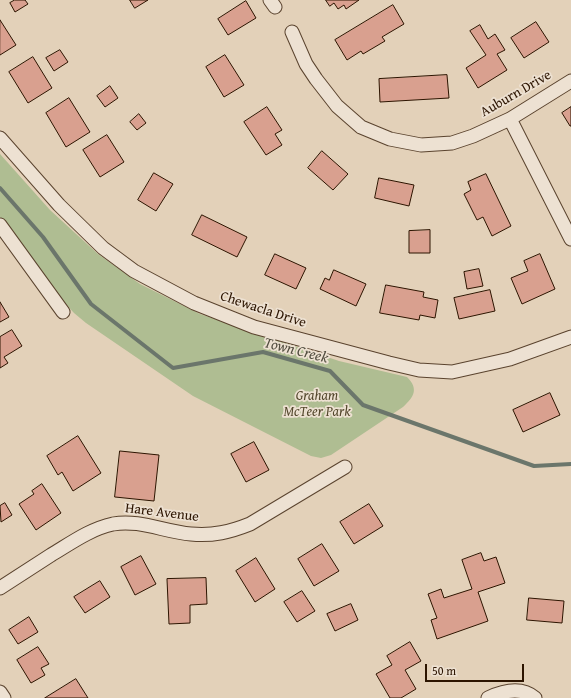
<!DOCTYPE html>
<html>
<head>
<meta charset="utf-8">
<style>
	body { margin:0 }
	#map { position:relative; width:571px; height:698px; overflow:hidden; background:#e3d1b9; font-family:"Gentium Book Plus",serif }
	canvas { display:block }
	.scale { position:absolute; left:425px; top:664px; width:99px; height:18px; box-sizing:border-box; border:2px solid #2c1400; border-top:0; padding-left:5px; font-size:12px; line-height:14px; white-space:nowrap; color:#2c1400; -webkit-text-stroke:3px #ede1d2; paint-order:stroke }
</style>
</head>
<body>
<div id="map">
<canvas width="571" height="698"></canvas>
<div class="scale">50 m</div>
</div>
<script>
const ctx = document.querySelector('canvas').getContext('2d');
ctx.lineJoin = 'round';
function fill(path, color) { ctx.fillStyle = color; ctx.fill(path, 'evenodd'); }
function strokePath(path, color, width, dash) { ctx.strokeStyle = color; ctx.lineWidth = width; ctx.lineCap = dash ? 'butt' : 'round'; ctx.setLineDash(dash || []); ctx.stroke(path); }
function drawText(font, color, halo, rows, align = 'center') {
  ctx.font = font + ' "Gentium Book Plus",serif'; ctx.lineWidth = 3.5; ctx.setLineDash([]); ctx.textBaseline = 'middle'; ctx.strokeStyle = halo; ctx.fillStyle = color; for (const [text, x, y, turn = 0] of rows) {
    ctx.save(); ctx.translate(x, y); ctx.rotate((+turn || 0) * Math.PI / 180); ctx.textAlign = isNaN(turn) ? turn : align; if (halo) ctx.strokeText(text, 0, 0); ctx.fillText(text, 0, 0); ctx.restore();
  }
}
fill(new Path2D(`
	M 0,154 L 50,210 L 98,254 L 140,284 L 200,314 L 339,361 L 407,377 C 419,389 414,397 403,407 L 331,455 L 321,458 L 311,456 L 193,396 L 86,323 L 74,313 L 64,302 L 0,217 Z`), '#afbd92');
strokePath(new Path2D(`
	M 0,188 L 43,237 L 91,304 L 173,368 L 263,352 L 330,371 L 363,405 L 534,466 L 571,464`), '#6b766b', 4);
const building = new Path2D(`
	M 15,0 L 25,0 L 28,4 L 15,12 L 10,3 Z
	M 130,0 L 148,0 L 135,8 Z
	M 326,0 L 359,0 L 346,9 L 344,5 L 338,9 L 334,3 L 330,6 Z
	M 246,1 L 256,18 L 228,35 L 218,19 Z
	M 393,5 L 404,24 L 382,37 L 385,41 L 363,54 L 361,51 L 347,60 L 335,40 Z
	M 0,20 L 16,45 L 0,55 Z
	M 536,22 L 549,42 L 524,58 L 511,38 Z
	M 480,25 L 488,39 L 495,34 L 505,50 L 497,54 L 507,70 L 478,88 L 466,68 L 486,55 L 470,31 Z
	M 60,50 L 68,62 L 54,71 L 46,58 Z
	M 225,55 L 244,85 L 224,97 L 206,67 Z
	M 33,57 L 52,88 L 28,103 L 9,72 Z
	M 447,75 L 449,98 L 380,102 L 379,79 Z
	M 110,86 L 118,98 L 105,107 L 97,96 Z
	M 69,98 L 90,132 L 66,147 L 46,113 Z
	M 267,107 L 282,130 L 275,134 L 282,145 L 266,155 L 244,122 Z
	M 571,107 L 571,126 L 570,126 L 562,113 Z
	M 139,114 L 146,123 L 137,130 L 130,122 Z
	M 107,135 L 124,162 L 100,177 L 83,150 Z
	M 322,151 L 348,174 L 333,190 L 308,168 Z
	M 154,173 L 173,184 L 156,211 L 138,200 Z
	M 486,174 L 511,226 L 492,236 L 483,217 L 477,220 L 464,194 L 471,190 L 468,182 Z
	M 379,178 L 414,185 L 409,206 L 375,198 Z
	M 202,215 L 247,237 L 237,257 L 192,235 Z
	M 430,230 L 430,253 L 409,253 L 409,231 Z
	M 275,254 L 306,268 L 296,289 L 265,275 Z
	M 540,254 L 555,289 L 522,304 L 511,278 L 528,271 L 524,261 Z
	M 479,269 L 483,286 L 467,289 L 464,272 Z
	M 334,270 L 366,284 L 356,306 L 320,289 L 325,278 L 329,280 Z
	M 386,285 L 424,292 L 423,297 L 438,300 L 435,318 L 420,315 L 419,320 L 380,313 Z
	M 490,290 L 495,311 L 459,319 L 454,298 Z
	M 0,302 L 9,317 L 0,322 Z
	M 12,330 L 22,346 L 4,357 L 8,363 L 0,368 L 0,337 Z
	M 550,393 L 560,415 L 523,432 L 513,410 Z
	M 78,436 L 101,473 L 73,491 L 62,472 L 58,475 L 47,456 Z
	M 254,442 L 269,470 L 246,482 L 231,454 Z
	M 120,451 L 159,455 L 154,501 L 115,497 Z
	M 42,484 L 61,513 L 36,530 L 19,504 L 34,494 L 32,491 Z
	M 5,503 L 12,515 L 1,522 L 0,506 Z
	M 369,504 L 383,526 L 354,544 L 340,522 Z
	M 322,544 L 339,571 L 314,586 L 298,559 Z
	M 481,553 L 484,561 L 496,557 L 505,583 L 478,592 L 488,621 L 437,639 L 431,620 L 437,618 L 428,594 L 441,589 L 444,598 L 472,589 L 462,560 Z
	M 141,556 L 156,584 L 135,595 L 121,567 Z
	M 256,558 L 275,589 L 255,602 L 236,571 Z
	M 206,578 L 207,604 L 190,605 L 190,623 L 169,624 L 167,579 Z
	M 100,581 L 110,597 L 85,613 L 74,597 Z
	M 302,591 L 315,611 L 297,622 L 284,602 Z
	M 529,598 L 564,601 L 562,623 L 527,620 Z
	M 351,604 L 358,620 L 335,631 L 327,614 Z
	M 29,617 L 38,632 L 18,644 L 9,630 Z
	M 410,642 L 421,661 L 405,670 L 416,689 L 401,698 L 390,698 L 376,674 L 392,665 L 387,656 Z
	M 38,647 L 49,664 L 41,668 L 45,675 L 31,683 L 17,660 Z
	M 76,679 L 88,698 L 45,698 Z`);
fill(building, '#d9a08f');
strokePath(building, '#2c1400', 1);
const minor = new Path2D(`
	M 270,0 L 275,7
	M 292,32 L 306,64 L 316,79 L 337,106 L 361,127 L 390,139 L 421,145 L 452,143 L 473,136 L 510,119 L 571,81
	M 510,119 L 571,239
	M 0,138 L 59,205 L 103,248 L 134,271 L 194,303 L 254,327 L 389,363 L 419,370 L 452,372 L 510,359 L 571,337
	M 0,225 L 63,312
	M 0,588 C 17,577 34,566 51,555 C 71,543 90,529 113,524 C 139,519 165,532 191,534 C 213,536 230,532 250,524 L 345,467
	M 0,692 L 4,698
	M 488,698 C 503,691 521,686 535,698`);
strokePath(minor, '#5a432e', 15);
strokePath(minor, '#ede1d2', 13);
drawText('14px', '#2c1400', '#ede1d2', [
	["Auburn Drive",516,94,-30],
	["Chewacla Drive",263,310,18],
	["Hare Avenue",162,513,7]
]);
drawText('italic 14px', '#53472c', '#ede1d2', [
	["Graham",317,396],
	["McTeer Park",317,412]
]);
drawText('italic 15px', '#514d3f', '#ede1d2', [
	["Town Creek",296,351,14]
]);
</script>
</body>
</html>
